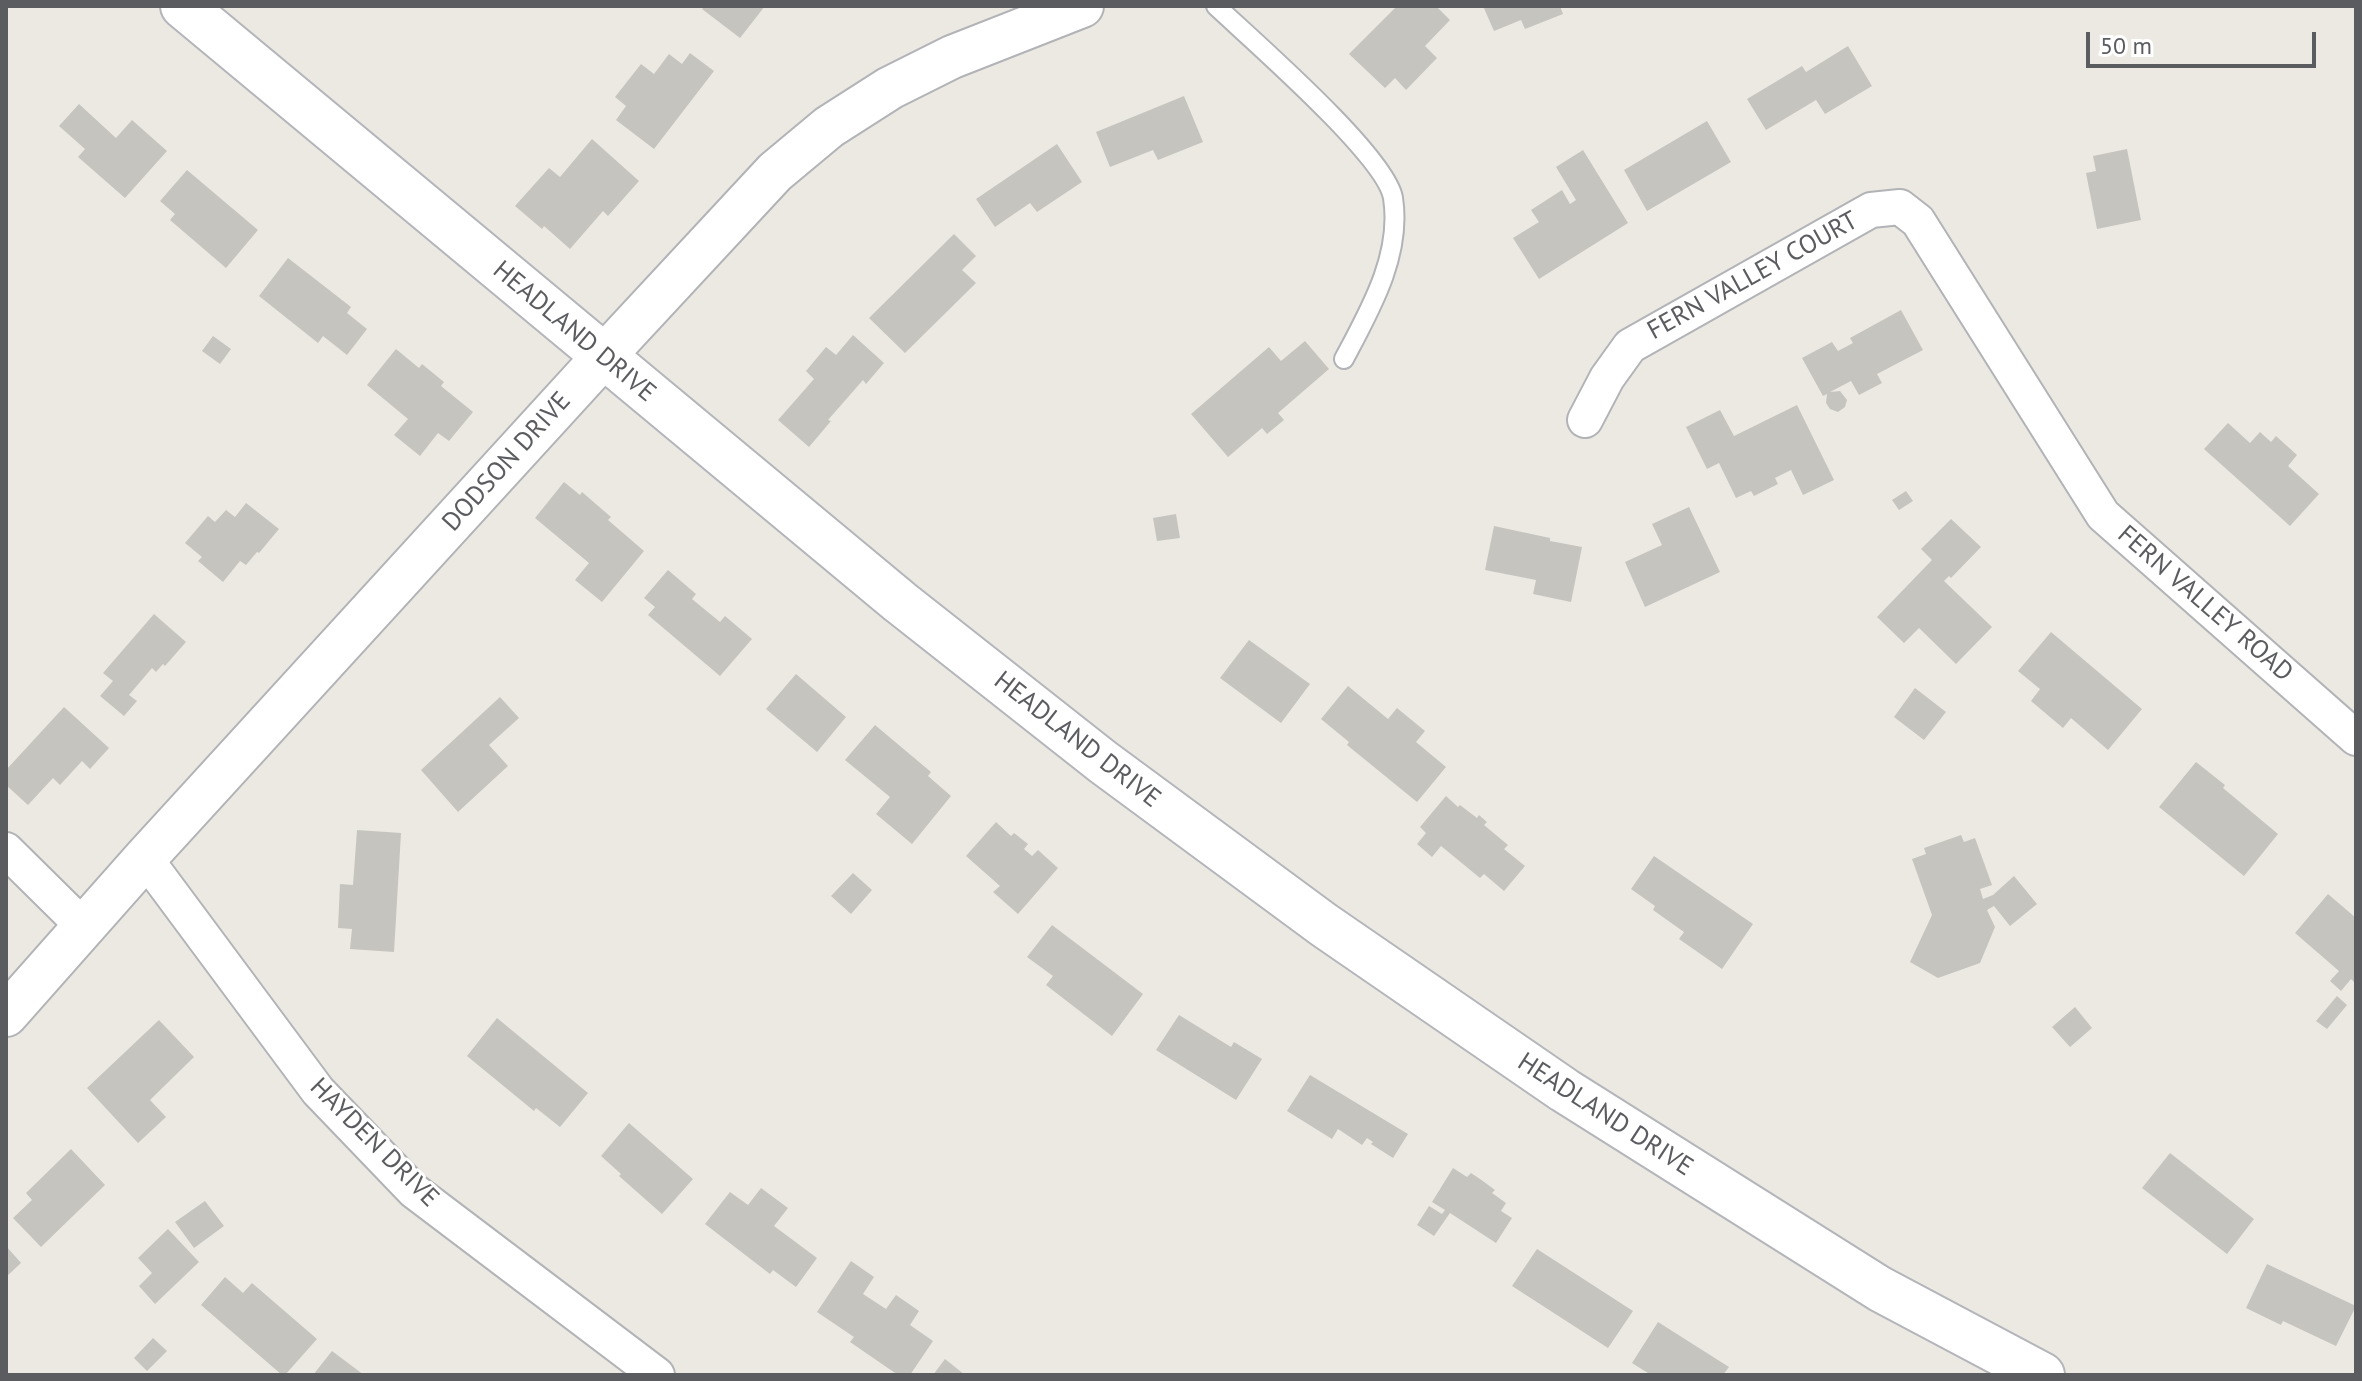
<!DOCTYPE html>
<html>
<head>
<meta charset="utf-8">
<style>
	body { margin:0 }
	#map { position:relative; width:2362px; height:1381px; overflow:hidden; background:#ebe9e2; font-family:"PT Sans",sans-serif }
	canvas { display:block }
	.frame { position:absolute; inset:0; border:8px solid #5a5c60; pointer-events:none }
	.scale { position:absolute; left:2086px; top:32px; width:230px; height:36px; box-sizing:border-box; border:4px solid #5a5c60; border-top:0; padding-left:10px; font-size:24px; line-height:28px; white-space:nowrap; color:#5a5c60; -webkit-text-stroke:6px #fff; paint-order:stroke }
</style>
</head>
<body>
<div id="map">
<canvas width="2362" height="1381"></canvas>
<div class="frame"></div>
<div class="scale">50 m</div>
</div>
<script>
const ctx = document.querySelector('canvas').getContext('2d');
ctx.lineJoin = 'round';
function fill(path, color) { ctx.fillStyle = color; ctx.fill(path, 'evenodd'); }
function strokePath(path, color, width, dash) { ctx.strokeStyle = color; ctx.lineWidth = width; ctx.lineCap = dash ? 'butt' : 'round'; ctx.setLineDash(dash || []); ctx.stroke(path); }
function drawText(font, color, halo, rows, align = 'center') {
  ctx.font = font + ' "PT Sans",sans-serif'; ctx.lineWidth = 6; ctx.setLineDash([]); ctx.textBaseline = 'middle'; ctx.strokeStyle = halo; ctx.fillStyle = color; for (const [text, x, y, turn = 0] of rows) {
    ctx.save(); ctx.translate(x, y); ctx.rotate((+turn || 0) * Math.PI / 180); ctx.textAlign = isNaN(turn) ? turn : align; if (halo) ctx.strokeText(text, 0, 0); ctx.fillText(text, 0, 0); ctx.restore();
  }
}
fill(new Path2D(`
	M 705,6 L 765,6 L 740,38 L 702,9 Z
	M 1397,6 L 1436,6 L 1450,20 L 1425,46 L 1437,58 L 1406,90 L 1395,78 L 1385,88 L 1349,54 Z
	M 1483,6 L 1560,6 L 1563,14 L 1525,29 L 1521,20 L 1494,31 Z
	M 1848,46 L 1872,86 L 1825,114 L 1816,100 L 1766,130 L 1747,99 L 1802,66 L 1806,72 Z
	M 690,53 L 714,71 L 654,149 L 616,120 L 626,106 L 615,97 L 641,64 L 654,74 L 669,54 L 682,64 Z
	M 1184,96 L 1203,142 L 1158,160 L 1153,150 L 1110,167 L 1096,132 Z
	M 79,104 L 116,138 L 132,120 L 167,151 L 125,198 L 78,157 L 85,149 L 59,126 Z
	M 1707,121 L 1731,162 L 1647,211 L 1624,170 Z
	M 592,139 L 639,181 L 608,216 L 603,211 L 570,249 L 544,226 L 542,229 L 515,206 L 549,168 L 560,177 Z
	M 1057,144 L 1082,182 L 1037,212 L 1030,203 L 995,227 L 976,199 Z
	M 2127,149 L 2141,220 L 2097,229 L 2086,173 L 2096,171 L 2093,156 Z
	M 1583,150 L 1628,223 L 1539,279 L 1513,238 L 1539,222 L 1531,210 L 1562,190 L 1570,204 L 1576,200 L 1556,167 Z
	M 187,170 L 258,230 L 226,268 L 170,220 L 175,214 L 160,201 Z
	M 954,234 L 976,256 L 962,270 L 976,283 L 905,353 L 869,318 Z
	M 288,258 L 351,307 L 347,313 L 367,329 L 347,355 L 323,336 L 318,343 L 259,296 Z
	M 1901,310 L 1923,350 L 1877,374 L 1882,383 L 1859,395 L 1851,381 L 1830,392 L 1840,391 L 1847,400 L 1845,407 L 1838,412 L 1830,409 L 1826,403 L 1827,394 L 1823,396 L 1802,358 L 1832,342 L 1838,351 L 1853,343 L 1850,338 Z
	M 853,335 L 884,363 L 866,384 L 863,380 L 828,420 L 831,421 L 809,447 L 778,420 L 814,379 L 806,371 L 826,347 L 836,355 Z
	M 213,336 L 231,349 L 220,364 L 202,351 Z
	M 1305,341 L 1329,369 L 1278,413 L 1284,420 L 1267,434 L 1262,428 L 1228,457 L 1191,414 L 1269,347 L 1281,361 Z
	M 396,349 L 419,368 L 422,364 L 444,382 L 441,386 L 473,412 L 449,441 L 438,433 L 420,456 L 394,435 L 408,419 L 367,385 Z
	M 1797,405 L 1834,480 L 1803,495 L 1791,470 L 1775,478 L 1778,484 L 1754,496 L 1751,491 L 1736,498 L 1719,463 L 1707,469 L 1686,427 L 1720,410 L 1734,436 Z
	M 2228,423 L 2250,443 L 2260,432 L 2271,442 L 2276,436 L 2297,455 L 2288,466 L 2319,494 L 2290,526 L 2204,449 Z
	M 564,482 L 580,495 L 582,492 L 611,517 L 608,520 L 644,551 L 602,602 L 575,580 L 589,563 L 535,518 Z
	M 1906,491 L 1913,501 L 1899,510 L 1892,500 Z
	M 246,503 L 279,529 L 259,553 L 257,552 L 246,565 L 240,561 L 223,582 L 198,561 L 202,557 L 185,543 L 208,516 L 215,522 L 226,510 L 235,517 Z
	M 1689,507 L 1720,572 L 1645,607 L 1625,562 L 1662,545 L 1652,524 Z
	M 1176,514 L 1180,538 L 1157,541 L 1153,518 Z
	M 1951,519 L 1981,547 L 1951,578 L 1949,576 L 1944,581 L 1992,627 L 1956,664 L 1919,628 L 1904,643 L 1877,617 L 1932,560 L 1921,549 Z
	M 1494,526 L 1550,538 L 1550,541 L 1582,547 L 1571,602 L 1533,594 L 1536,580 L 1485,570 Z
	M 668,570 L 696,594 L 692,599 L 720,622 L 725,616 L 752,639 L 720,676 L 648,615 L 655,607 L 644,598 Z
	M 154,614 L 186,642 L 165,666 L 163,664 L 156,672 L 152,668 L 129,695 L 137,701 L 124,716 L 100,696 L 113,681 L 103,673 Z
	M 2051,632 L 2142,709 L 2108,750 L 2071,718 L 2063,728 L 2031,701 L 2040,689 L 2018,671 Z
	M 1249,640 L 1310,684 L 1281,723 L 1220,678 Z
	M 796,674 L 846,717 L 817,752 L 766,709 Z
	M 1348,686 L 1388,719 L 1397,708 L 1425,731 L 1416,742 L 1446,767 L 1417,802 L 1347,745 L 1349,742 L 1321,719 Z
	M 1915,688 L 1946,712 L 1924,740 L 1894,717 Z
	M 500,697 L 519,718 L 489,745 L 508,766 L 458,812 L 421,770 Z
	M 64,707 L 109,748 L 90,769 L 82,761 L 60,785 L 53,778 L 28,805 L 6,785 L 6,770 Z
	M 875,725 L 931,772 L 928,776 L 951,796 L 912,844 L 876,814 L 890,797 L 845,760 Z
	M 2196,762 L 2225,785 L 2223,788 L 2278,834 L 2244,876 L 2159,807 Z
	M 1446,796 L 1458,807 L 1460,805 L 1477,818 L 1479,815 L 1487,822 L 1484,825 L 1508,845 L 1504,849 L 1525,866 L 1504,891 L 1484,874 L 1480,878 L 1441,846 L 1432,857 L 1417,844 L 1426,833 L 1420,827 Z
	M 996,822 L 1011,836 L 1014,833 L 1028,844 L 1024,849 L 1032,856 L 1038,850 L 1058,868 L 1018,914 L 993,892 L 1000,886 L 966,856 Z
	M 357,830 L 401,833 L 394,952 L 350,949 L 352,929 L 338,928 L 340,884 L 353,885 Z
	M 1961,835 L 1964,842 L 1975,838 L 1992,885 L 1980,889 L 1983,899 L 1993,895 L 2014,876 L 2037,904 L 2010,926 L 1994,906 L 1987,910 L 1995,927 L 1980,963 L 1938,978 L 1910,962 L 1932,915 L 1912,859 L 1926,854 L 1924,848 Z
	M 1654,856 L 1753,924 L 1722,969 L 1679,939 L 1684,932 L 1653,910 L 1655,906 L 1631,889 Z
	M 853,873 L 872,890 L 851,914 L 831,896 Z
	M 2328,894 L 2356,918 L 2356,984 L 2351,979 L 2341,991 L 2330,981 L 2339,971 L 2295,933 Z
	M 1052,925 L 1143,994 L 1112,1036 L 1046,985 L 1053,976 L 1027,957 Z
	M 2337,996 L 2347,1005 L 2327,1029 L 2316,1021 Z
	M 2075,1007 L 2092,1028 L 2070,1047 L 2052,1027 Z
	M 1179,1015 L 1231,1047 L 1234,1042 L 1262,1059 L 1236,1100 L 1156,1050 Z
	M 497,1018 L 588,1093 L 560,1127 L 536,1108 L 534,1111 L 467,1056 Z
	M 159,1020 L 194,1057 L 150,1100 L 166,1117 L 138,1143 L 87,1088 Z
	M 1310,1075 L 1408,1134 L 1393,1158 L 1371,1144 L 1373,1142 L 1367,1138 L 1362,1145 L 1338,1129 L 1332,1139 L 1287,1111 Z
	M 629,1123 L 693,1179 L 662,1214 L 619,1176 L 621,1174 L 601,1156 Z
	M 71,1149 L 105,1185 L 41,1247 L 13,1218 L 32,1200 L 26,1193 Z
	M 2170,1153 L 2254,1219 L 2227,1254 L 2142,1188 Z
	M 1453,1168 L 1467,1177 L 1471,1173 L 1480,1179 L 1495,1190 L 1492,1193 L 1506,1203 L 1501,1211 L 1512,1218 L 1496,1243 L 1450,1213 L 1434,1236 L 1417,1225 L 1429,1206 L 1442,1214 L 1445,1210 L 1432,1202 Z
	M 761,1188 L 788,1208 L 774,1226 L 817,1258 L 796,1287 L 773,1270 L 770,1274 L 705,1224 L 730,1192 L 748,1205 Z
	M 205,1201 L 224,1226 L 194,1248 L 175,1222 Z
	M 168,1229 L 199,1262 L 155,1304 L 139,1286 L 152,1273 L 138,1258 Z
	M 6,1246 L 21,1263 L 6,1277 Z
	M 1537,1249 L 1633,1311 L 1608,1348 L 1512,1286 Z
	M 851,1261 L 874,1277 L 863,1294 L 886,1309 L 896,1295 L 919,1311 L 910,1325 L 933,1341 L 910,1375 L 898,1375 L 850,1342 L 854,1337 L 817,1312 Z
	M 2267,1264 L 2356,1306 L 2336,1346 L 2283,1321 L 2281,1325 L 2246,1308 Z
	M 225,1277 L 243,1293 L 252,1283 L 317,1339 L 285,1375 L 282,1375 L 201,1305 Z
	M 1658,1322 L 1729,1367 L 1723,1375 L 1651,1375 L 1632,1363 Z
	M 153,1338 L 167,1351 L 147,1371 L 134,1358 Z
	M 332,1351 L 364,1375 L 313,1375 Z
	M 945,1359 L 965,1375 L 933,1375 Z`), '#c6c4be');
const service = new Path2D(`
	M 1216,6 C 1252,40 1386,156 1393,198 C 1402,255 1370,310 1344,359`);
const minor = new Path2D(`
	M 1585,420 L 1607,378 L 1630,346 L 1871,210 L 1900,207 L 1918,221 L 2103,515 L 2356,738
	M 6,850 L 84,927
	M 145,858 L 318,1091 L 414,1191 L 657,1375`);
const tertiary = new Path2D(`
	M 6,1015 L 145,858 L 604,356 L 775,172 L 829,127 L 890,88 L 952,57 L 1082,6`);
const secondary = new Path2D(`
	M 183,6 L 900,602 L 1103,762 L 1324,925 L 1564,1090 L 1880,1289 L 2042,1375`);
strokePath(service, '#b2b3b7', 22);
strokePath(minor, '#b2b3b7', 38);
strokePath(tertiary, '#b2b3b7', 46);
strokePath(secondary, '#b3b5ba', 48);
strokePath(service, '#fff', 18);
strokePath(minor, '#fff', 34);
strokePath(tertiary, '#fff', 42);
strokePath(secondary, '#fff', 44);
drawText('26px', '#5a5c60', '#fff', [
	["FERN VALLEY COURT",1753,276,-29],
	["HEADLAND DRIVE",574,332,40],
	["DODSON DRIVE",507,462,-48],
	["FERN VALLEY ROAD",2205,604,41],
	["HEADLAND DRIVE",1077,740,38],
	["HEADLAND DRIVE",1605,1115,33],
	["HAYDEN DRIVE",374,1143,45]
]);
</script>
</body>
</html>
